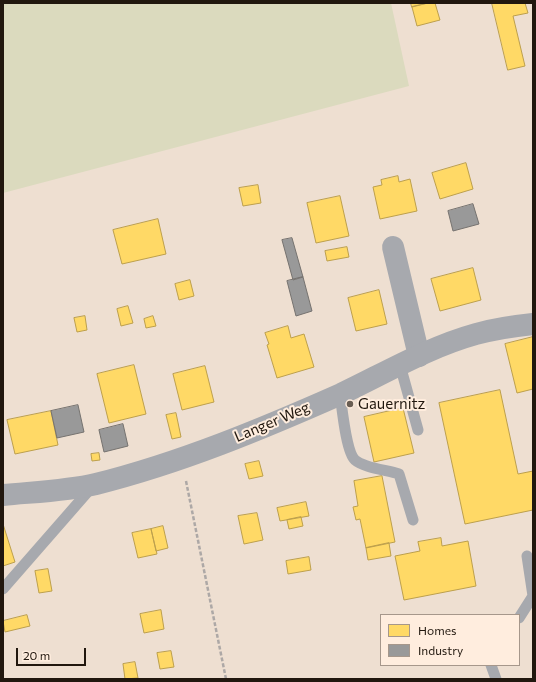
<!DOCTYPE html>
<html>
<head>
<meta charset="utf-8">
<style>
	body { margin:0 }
	#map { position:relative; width:536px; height:682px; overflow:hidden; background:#eedfd1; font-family:Commissioner,sans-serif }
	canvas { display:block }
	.frame { position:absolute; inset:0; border:4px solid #21170e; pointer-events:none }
	.legend { position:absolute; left:380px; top:614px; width:140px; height:52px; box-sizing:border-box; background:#ffedde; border:1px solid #a6978b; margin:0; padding:5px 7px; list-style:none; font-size:12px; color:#21170e }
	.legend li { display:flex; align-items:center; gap:8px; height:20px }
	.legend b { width:20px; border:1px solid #a6978b }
	.scale { position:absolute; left:16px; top:648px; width:70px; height:18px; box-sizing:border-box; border:2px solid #21170e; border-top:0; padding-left:5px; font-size:12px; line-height:14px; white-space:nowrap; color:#21170e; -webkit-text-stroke:3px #ffedde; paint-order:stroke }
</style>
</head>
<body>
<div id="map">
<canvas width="536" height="682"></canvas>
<div class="frame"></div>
<ul class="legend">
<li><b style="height:11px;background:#ffd966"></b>Homes</li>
<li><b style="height:11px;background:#999"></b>Industry</li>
</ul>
<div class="scale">20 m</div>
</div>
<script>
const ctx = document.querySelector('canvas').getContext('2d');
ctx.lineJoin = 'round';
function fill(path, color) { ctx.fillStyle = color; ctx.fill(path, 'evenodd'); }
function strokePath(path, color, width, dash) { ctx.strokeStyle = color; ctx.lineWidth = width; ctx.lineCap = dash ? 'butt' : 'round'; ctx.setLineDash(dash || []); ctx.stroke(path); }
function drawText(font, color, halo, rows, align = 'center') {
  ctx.font = font + ' Commissioner,sans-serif'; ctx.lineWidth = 4; ctx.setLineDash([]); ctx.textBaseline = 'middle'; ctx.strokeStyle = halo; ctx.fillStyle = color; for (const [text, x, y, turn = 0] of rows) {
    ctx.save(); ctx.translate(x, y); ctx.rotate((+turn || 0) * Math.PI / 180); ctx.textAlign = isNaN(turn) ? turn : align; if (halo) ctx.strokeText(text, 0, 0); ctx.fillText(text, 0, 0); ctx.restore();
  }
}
fill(new Path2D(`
	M 3,3 L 391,3 L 409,86 L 3,193 Z`), '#dbdabe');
const homes = new Path2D(`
	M 411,3 L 428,3 L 412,7 Z
	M 428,3 L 435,3 L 440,20 L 417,26 L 412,7 Z
	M 492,3 L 525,3 L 528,13 L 513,16 L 525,66 L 508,70 Z
	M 466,163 L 473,189 L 440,199 L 432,173 Z
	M 398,176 L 399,182 L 410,179 L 417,211 L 380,219 L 373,187 L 382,185 L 381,180 Z
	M 258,185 L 261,203 L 243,206 L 239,188 Z
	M 340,196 L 349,236 L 316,243 L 307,203 Z
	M 158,219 L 166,254 L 122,264 L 113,230 Z
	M 347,247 L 349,257 L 327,261 L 325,251 Z
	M 473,268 L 481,300 L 440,311 L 431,279 Z
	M 190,280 L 194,296 L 179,300 L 175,284 Z
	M 379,290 L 387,324 L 356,331 L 348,298 Z
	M 128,306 L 133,323 L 121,326 L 117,309 Z
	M 85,316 L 87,330 L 77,332 L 74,318 Z
	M 153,316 L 156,326 L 146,328 L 144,319 Z
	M 288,326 L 291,338 L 304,334 L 314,367 L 277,378 L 267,345 L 269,344 L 265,333 Z
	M 533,337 L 533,389 L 517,393 L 505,344 Z
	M 134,365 L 146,414 L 109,423 L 97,374 Z
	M 205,366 L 214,402 L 182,410 L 173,374 Z
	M 500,390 L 518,474 L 533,471 L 533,510 L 465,524 L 439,403 Z
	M 403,408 L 414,453 L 374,462 L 364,417 Z
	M 51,411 L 58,445 L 15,454 L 7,420 Z
	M 176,413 L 181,437 L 172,439 L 166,415 Z
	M 99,453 L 100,460 L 92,461 L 91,454 Z
	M 259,461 L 263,476 L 249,479 L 245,464 Z
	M 382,476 L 395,542 L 366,548 L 360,519 L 356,520 L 353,507 L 358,506 L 354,481 Z
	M 306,502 L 309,516 L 280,521 L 277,508 Z
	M 257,513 L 263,540 L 244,544 L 238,516 Z
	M 301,517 L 303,526 L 289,529 L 287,520 Z
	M 3,524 L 15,562 L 3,566 Z
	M 163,526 L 168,548 L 156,551 L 151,529 Z
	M 151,529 L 157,554 L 138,558 L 132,533 Z
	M 441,538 L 442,546 L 468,541 L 476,586 L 404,600 L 395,556 L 420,551 L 418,542 Z
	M 389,543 L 391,556 L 368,560 L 366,548 Z
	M 309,557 L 311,570 L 288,574 L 286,561 Z
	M 48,569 L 52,591 L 39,593 L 35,571 Z
	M 161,610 L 164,629 L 144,633 L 140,614 Z
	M 27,615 L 30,626 L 5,632 L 3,621 Z
	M 171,651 L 174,667 L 160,669 L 157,653 Z
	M 135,662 L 138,678 L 125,679 L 123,664 Z`);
fill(homes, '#ffd966');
strokePath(homes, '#bc9f4c', 1);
const industry = new Path2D(`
	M 473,204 L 479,224 L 453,231 L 448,211 Z
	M 292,238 L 303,277 L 293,280 L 282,240 Z
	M 303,277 L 312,311 L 296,316 L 287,281 Z
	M 78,405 L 84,432 L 57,438 L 51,411 Z
	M 123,424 L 128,446 L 104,452 L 99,430 Z`);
fill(industry, '#999');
strokePath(industry, '#75726f', 1);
strokePath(new Path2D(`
	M 186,481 L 226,679`), '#ada8a6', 2.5, [4, 2]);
strokePath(new Path2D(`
	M 400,365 L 418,430
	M 340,394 C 342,407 346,452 355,460 C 364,468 387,470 399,474 L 413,520
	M 3,589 L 92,487
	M 519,618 L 533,596 L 527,556
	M 491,665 L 496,679`), '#a7a9ae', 11);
strokePath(new Path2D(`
	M 393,247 L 419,356`), '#a7a9ae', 22);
strokePath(new Path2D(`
	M 3,495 C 33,492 67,491 96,484 C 180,463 262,429 341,394 C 385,373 429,347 476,334 C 494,329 514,326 533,324`), '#a7a9ae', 22);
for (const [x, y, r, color] of [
	[350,404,4,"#695d52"]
]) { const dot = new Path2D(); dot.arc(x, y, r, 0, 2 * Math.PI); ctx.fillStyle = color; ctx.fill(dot); strokePath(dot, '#ffedde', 1.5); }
drawText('15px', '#21170e', '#ffedde', [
	["Gauernitz",358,404]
], 'left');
drawText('15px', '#21170e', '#ffedde', [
	["Langer Weg",272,422,-23]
]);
</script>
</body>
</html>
